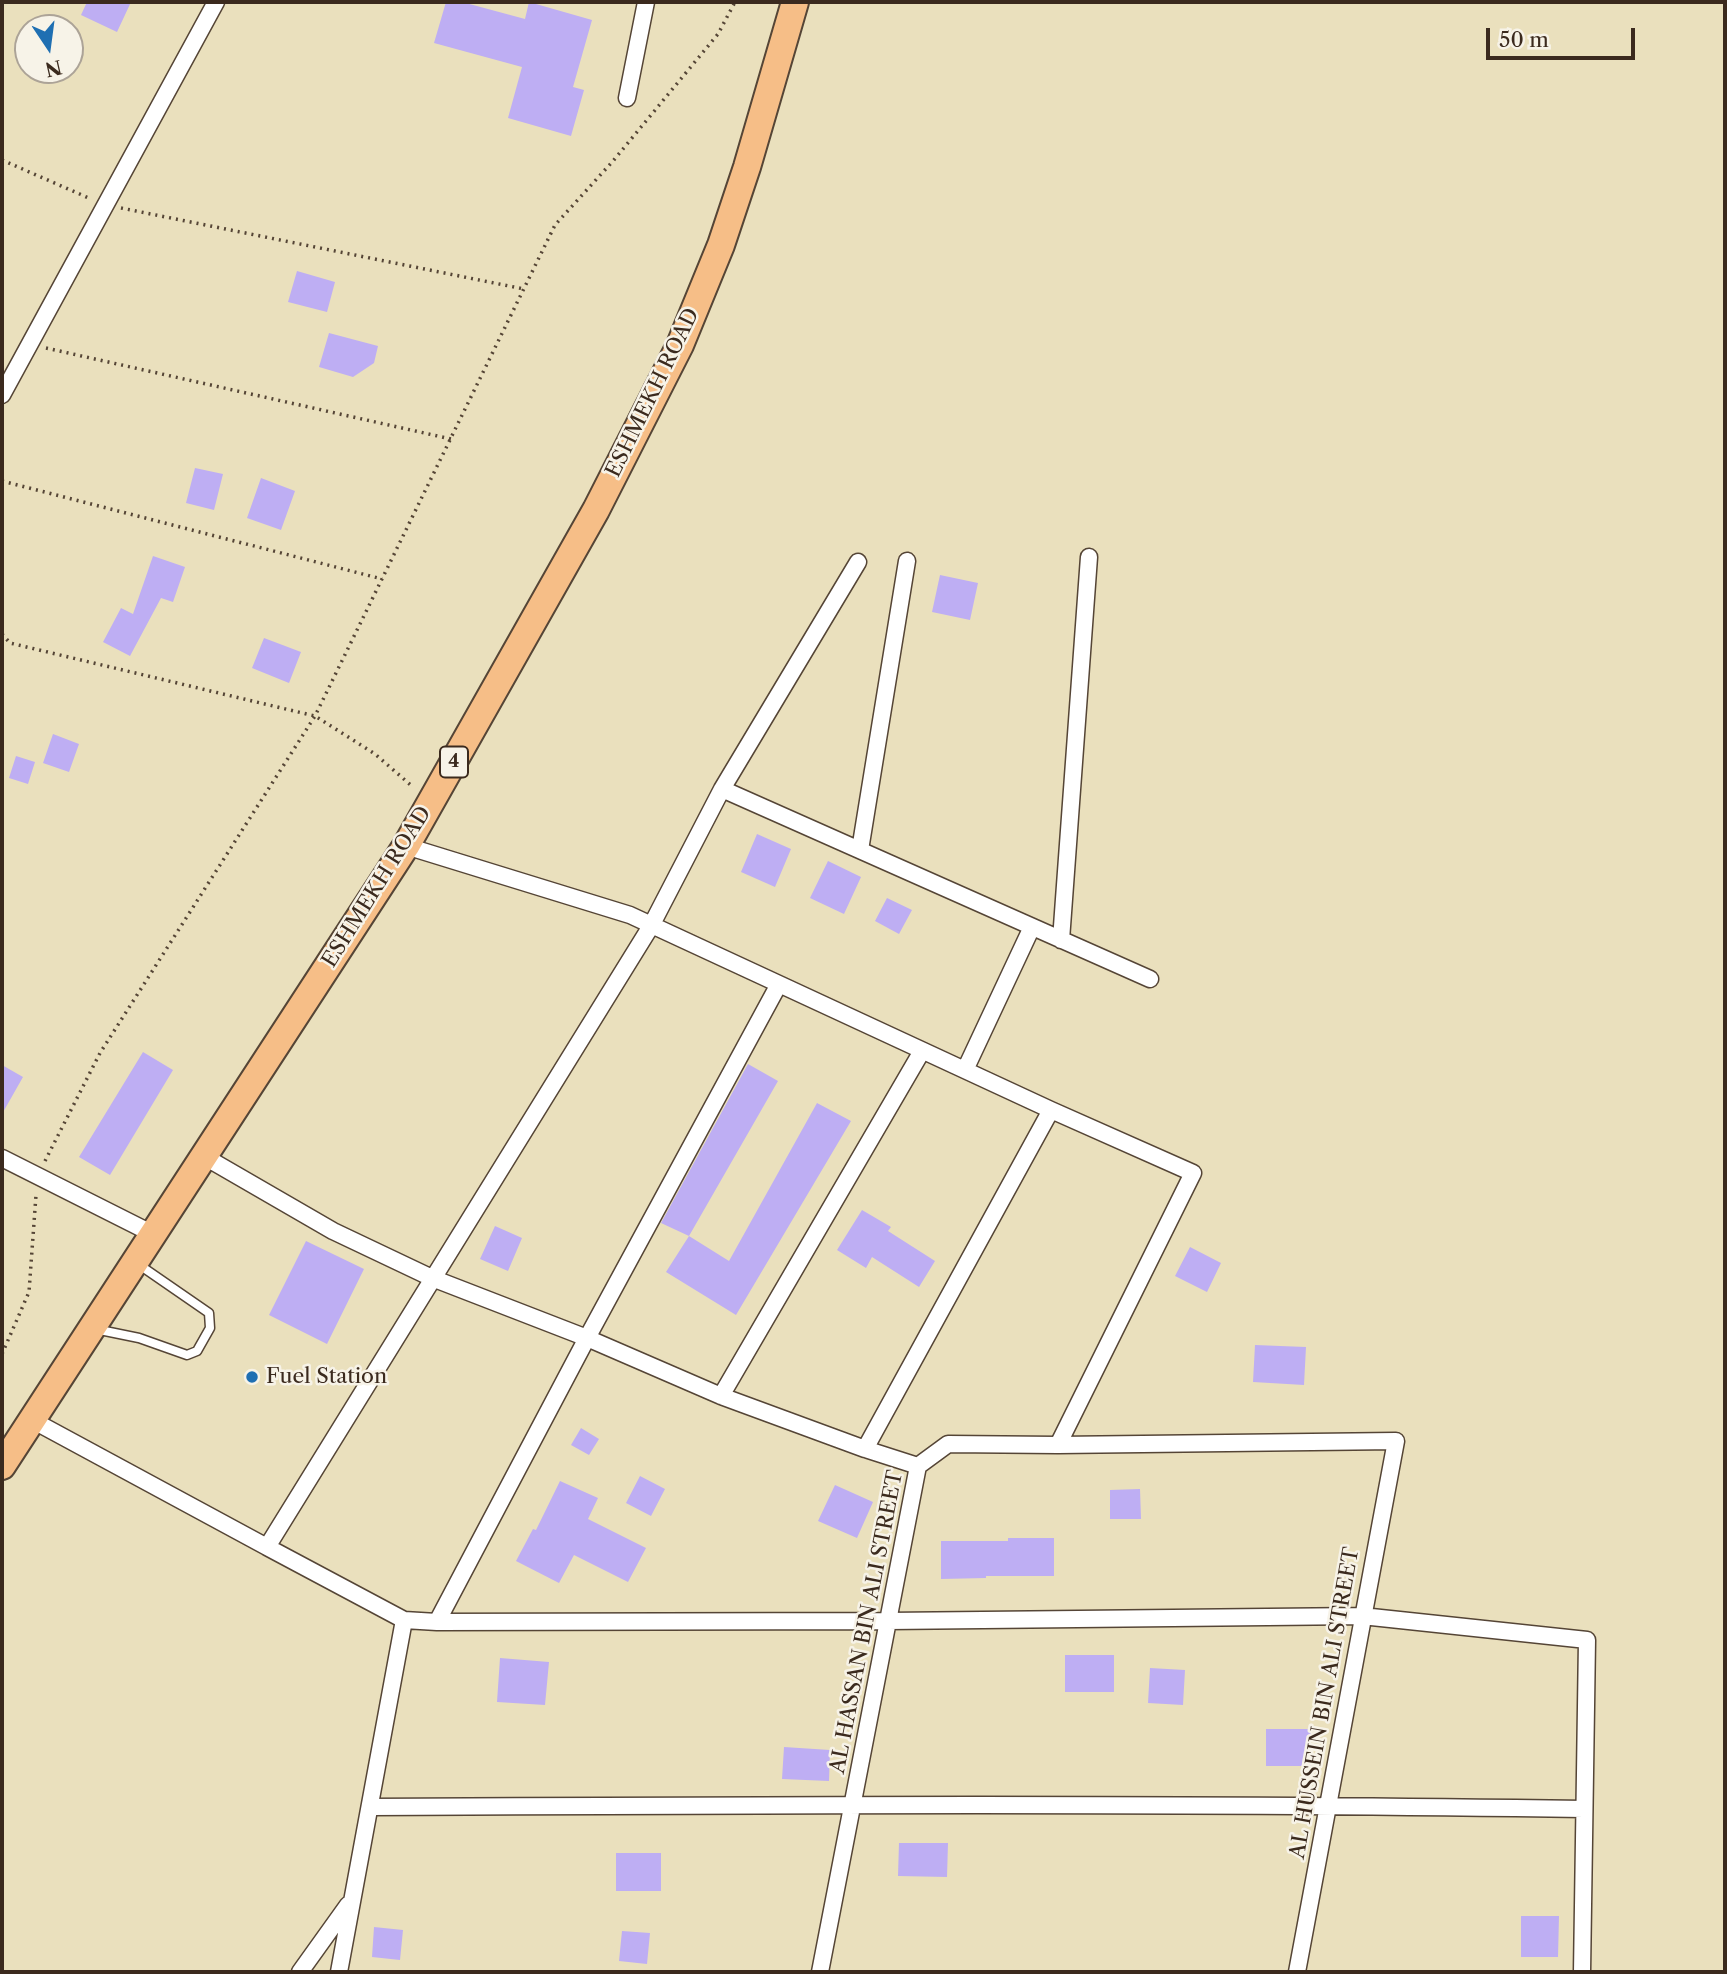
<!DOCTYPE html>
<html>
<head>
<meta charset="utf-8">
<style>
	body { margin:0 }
	#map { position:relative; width:1727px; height:1974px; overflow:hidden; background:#eae0bd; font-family:"Libre Caslon Text",serif }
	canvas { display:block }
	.frame { position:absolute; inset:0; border:4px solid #3b2a1e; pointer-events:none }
	.north { position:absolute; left:14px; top:14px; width:70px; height:70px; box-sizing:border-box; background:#f7f3e8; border:2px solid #aca397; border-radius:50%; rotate:167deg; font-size:19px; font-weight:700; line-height:28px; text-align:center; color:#3b2a1e }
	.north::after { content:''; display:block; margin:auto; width:24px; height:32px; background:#1f6fb2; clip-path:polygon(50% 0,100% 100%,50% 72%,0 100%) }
	.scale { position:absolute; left:1486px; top:28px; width:149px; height:32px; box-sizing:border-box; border:4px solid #3b2a1e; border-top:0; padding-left:9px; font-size:21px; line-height:24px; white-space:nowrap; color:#3b2a1e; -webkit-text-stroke:5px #f7f3e8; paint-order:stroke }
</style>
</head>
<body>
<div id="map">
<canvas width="1727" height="1974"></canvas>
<div class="frame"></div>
<div class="north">N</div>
<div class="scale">50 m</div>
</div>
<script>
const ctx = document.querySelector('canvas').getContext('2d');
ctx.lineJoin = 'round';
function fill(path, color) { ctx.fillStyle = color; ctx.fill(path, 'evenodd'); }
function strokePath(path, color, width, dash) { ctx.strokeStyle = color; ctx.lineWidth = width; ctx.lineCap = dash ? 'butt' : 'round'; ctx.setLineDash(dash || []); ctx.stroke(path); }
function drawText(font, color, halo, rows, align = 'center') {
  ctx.font = font + ' "Libre Caslon Text",serif'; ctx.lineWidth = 5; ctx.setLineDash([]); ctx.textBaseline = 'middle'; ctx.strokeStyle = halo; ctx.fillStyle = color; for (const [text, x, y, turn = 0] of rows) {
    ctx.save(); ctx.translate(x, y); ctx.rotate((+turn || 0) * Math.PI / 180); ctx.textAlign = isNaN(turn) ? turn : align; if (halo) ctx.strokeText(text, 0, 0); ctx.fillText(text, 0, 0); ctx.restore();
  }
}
fill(new Path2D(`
	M 87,2 L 131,2 L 117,32 L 81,15 Z
	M 446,2 L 462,2 L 525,19 L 529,2 L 592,20 L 573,87 L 584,90 L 571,136 L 508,118 L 522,67 L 434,43 Z
	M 297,271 L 335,282 L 327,312 L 288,302 Z
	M 329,333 L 378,346 L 374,363 L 353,377 L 319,367 Z
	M 195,468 L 223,474 L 214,510 L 186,503 Z
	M 261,478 L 295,491 L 281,530 L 247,518 Z
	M 153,556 L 185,567 L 173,602 L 161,598 L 130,656 L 103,642 L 121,608 L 133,614 Z
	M 940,575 L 978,583 L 970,620 L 932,612 Z
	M 264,638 L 301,652 L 289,683 L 252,668 Z
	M 53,734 L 79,744 L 69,772 L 43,763 Z
	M 16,756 L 35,762 L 28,784 L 9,778 Z
	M 757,834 L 791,849 L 775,887 L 741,872 Z
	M 828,861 L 861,877 L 844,914 L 810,898 Z
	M 887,898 L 912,910 L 899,934 L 875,921 Z
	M 143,1052 L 173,1070 L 110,1175 L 79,1157 Z
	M 748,1064 L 778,1081 L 689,1236 L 661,1223 Z
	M 2,1065 L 23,1077 L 2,1114 Z
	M 817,1103 L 851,1121 L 736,1315 L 666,1272 L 689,1236 L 729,1261 Z
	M 862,1210 L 891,1227 L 888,1231 L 935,1261 L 919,1287 L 872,1257 L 866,1268 L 837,1250 Z
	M 495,1226 L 522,1238 L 508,1271 L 480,1259 Z
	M 306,1241 L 364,1269 L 327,1344 L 269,1315 Z
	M 1190,1247 L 1221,1263 L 1207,1292 L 1175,1276 Z
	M 1255,1345 L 1306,1347 L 1304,1385 L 1253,1382 Z
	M 581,1428 L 599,1439 L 589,1455 L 571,1445 Z
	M 640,1476 L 665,1489 L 651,1516 L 626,1503 Z
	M 560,1481 L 598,1498 L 588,1519 L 646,1548 L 628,1582 L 574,1555 L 559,1583 L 516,1561 L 533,1529 L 536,1530 Z
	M 835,1485 L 873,1502 L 857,1538 L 818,1521 Z
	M 1140,1489 L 1141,1519 L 1110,1519 L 1110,1490 Z
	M 1008,1538 L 1054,1538 L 1054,1576 L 986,1576 L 986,1578 L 941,1579 L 941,1541 L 1008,1541 Z
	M 1065,1655 L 1114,1655 L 1114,1692 L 1065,1692 Z
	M 500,1658 L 549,1662 L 545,1705 L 497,1702 Z
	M 1150,1668 L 1185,1670 L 1183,1705 L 1148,1703 Z
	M 1266,1729 L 1311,1729 L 1311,1766 L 1266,1766 Z
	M 784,1747 L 830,1750 L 829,1781 L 782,1779 Z
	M 899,1843 L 948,1843 L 947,1877 L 898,1876 Z
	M 616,1853 L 661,1853 L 661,1891 L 616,1891 Z
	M 1521,1916 L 1559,1916 L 1558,1957 L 1521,1957 Z
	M 374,1927 L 403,1930 L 400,1960 L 372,1957 Z
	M 622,1931 L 650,1933 L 647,1964 L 619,1961 Z`), '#beaef3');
const service = new Path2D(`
	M 95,1329 L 139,1338 L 187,1355 L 197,1351 L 210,1328 L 209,1313 L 138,1264`);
const minor = new Path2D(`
	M 627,98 L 646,2
	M 2,395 L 216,2
	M 858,562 L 722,789 L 651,926 L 267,1547 L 404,1620 L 437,1622 L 888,1621 L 1362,1616 L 1587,1640 L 1582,1972
	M 722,789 L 1150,979
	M 406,846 L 630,915 L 1051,1110 L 1193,1173 L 1058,1445
	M 860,850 L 907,561
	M 1061,940 L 1089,557
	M 965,1070 L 1032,927
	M 205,1157 L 333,1231 L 432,1278 L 587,1338 L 721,1396 L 865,1449 L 918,1466
	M 2,1158 L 153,1234
	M 721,1396 L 922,1051
	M 32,1420 L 267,1547
	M 865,1449 L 1051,1110
	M 437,1622 L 587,1338 L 779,984
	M 370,1807 C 775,1805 1179,1803 1584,1809
	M 300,1972 L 348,1905
	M 339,1972 L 404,1620
	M 820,1972 L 918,1466 L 948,1444 L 1058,1445 L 1396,1441 L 1297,1972`);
const trunk = new Path2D(`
	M 2,1466 L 406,846 L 596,510 L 680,345 L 721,245 L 747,167 L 795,2`);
strokePath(service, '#554536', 11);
strokePath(minor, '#554536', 19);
strokePath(trunk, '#554536', 30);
strokePath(new Path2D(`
	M 2,160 L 91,199
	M 121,208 L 524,289
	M 46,348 L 451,439
	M 2,481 L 382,579
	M 2,634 L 10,643 L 315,716 L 375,754 L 413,787
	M 45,1161 L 100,1053 L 315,716 L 555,225 L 613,161 L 718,34 L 735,2
	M 2,1354 L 29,1292 L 36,1195`), '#554536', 3.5, [2, 5]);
strokePath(service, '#fff', 8);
strokePath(minor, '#fff', 16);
strokePath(trunk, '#f6be87', 26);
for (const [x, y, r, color] of [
	[252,1377,7,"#1f6fb2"]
]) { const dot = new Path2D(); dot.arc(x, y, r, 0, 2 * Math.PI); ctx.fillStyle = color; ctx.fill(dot); strokePath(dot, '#f7f3e8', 2.5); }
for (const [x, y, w] of [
	[454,762,28]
]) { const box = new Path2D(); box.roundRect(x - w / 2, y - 15.5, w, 31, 5); ctx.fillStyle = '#f7f3e8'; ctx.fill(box); strokePath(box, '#3b2a1e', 2); }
drawText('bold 19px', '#3b2a1e', null, [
	["4",454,762]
]);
drawText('21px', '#3b2a1e', '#f7f3e8', [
	["ESHMEKH ROAD",653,393,-64],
	["ESHMEKH ROAD",377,887,-58],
	["AL HASSAN BIN ALI STREET",867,1622,-79],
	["AL HUSSEIN BIN ALI STREET",1325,1703,-80]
]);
drawText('21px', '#3b2a1e', '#f7f3e8', [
	["Fuel Station",266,1377]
], 'left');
</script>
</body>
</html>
